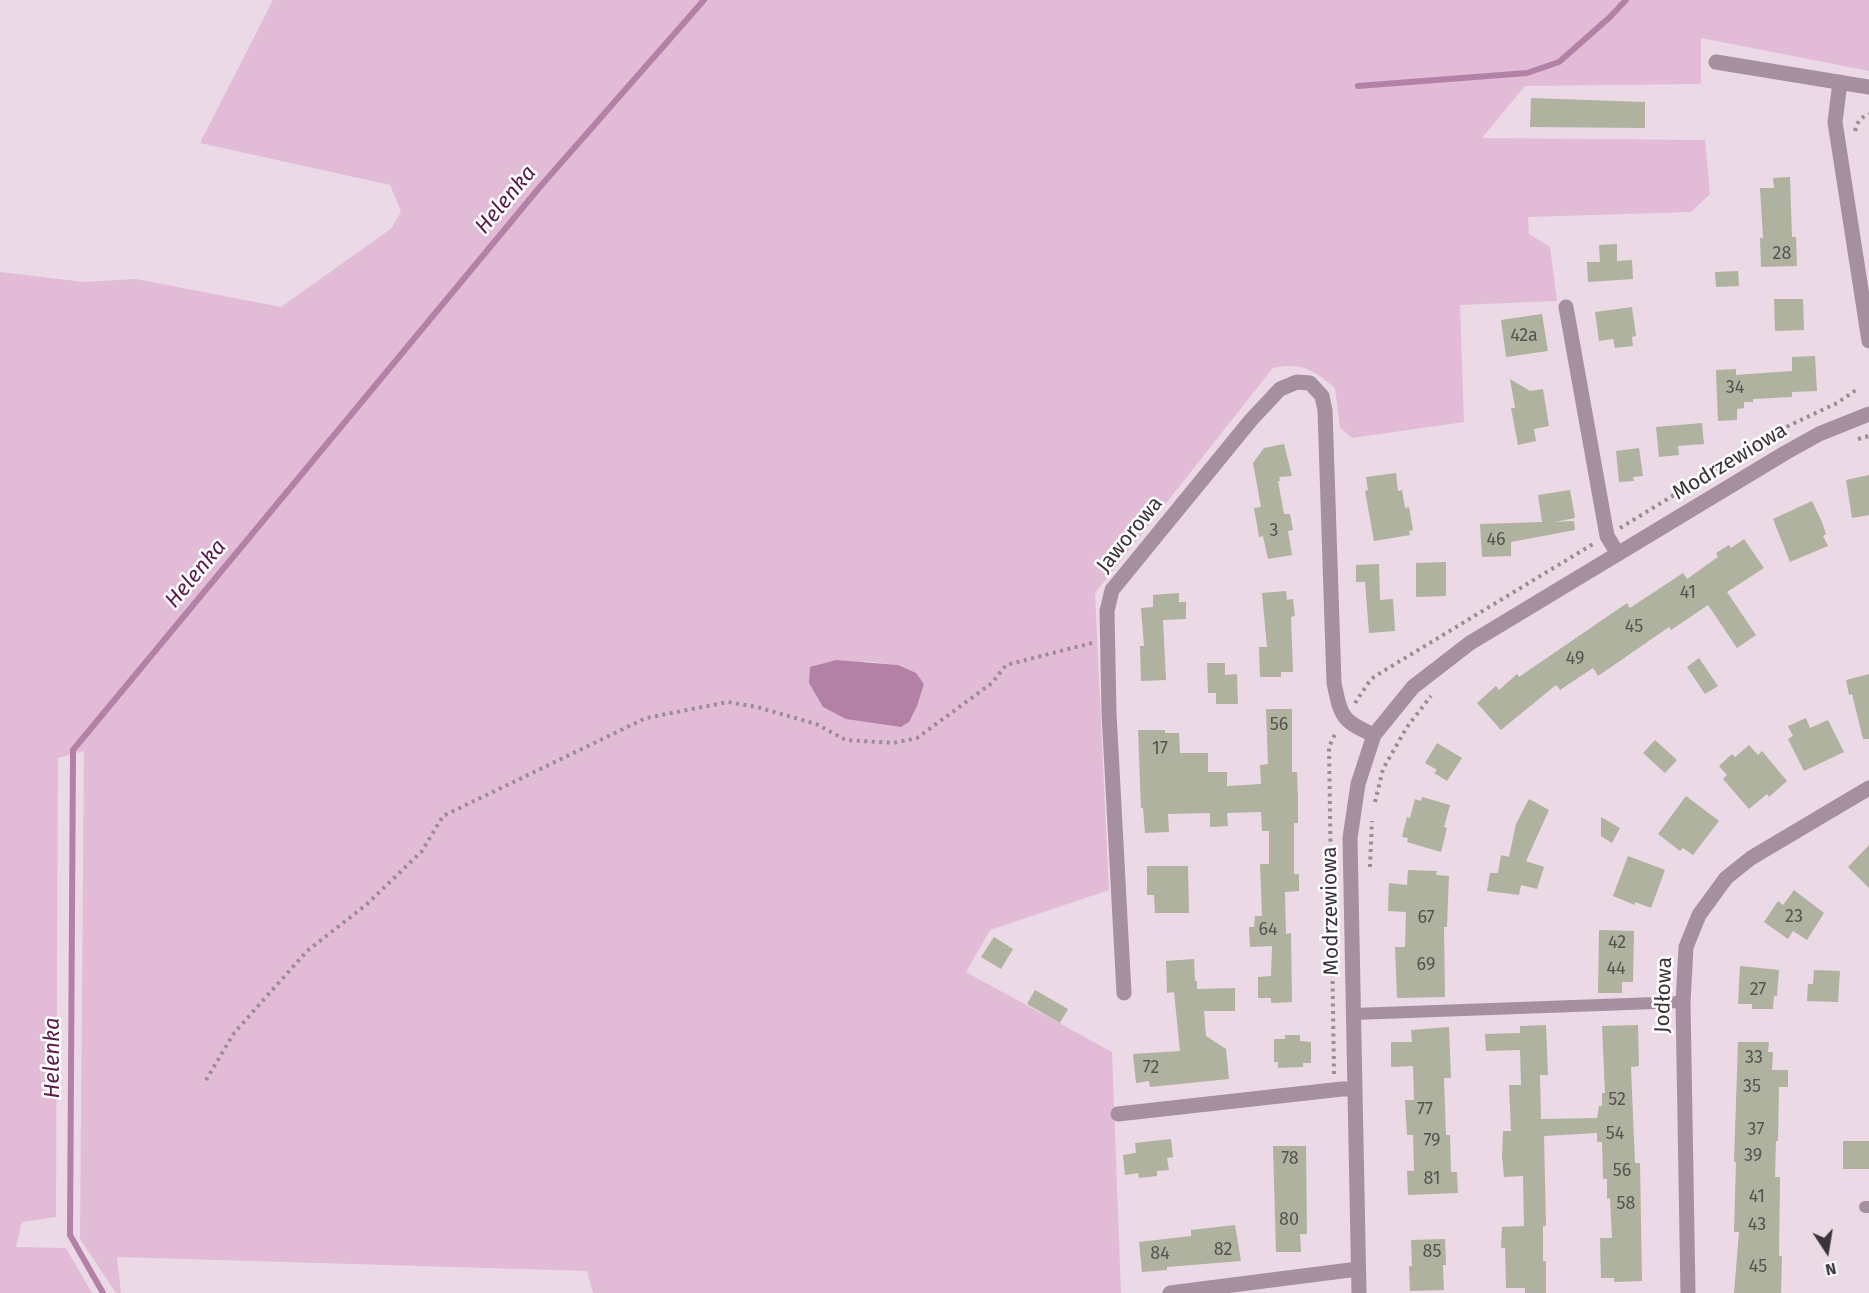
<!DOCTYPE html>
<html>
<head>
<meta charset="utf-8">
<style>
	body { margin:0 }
	#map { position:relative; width:1869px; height:1293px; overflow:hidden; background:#ebd9e5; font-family:"Fira Sans",sans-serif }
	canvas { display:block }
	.north { position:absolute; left:1797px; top:1221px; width:60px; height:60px; -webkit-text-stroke:4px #fff; paint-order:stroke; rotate:168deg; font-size:16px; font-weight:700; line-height:24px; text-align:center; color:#3a3338 }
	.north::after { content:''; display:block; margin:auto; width:21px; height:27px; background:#3a3338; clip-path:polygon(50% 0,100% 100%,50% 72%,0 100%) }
</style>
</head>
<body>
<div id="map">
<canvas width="1869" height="1293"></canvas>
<div class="north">N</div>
</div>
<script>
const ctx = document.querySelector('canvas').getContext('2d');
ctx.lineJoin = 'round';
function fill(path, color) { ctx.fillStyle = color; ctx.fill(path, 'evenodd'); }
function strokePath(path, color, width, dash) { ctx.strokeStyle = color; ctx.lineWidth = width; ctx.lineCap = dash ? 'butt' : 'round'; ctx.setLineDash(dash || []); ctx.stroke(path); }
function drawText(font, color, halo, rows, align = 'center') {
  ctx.font = font + ' "Fira Sans",sans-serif'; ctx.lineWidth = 5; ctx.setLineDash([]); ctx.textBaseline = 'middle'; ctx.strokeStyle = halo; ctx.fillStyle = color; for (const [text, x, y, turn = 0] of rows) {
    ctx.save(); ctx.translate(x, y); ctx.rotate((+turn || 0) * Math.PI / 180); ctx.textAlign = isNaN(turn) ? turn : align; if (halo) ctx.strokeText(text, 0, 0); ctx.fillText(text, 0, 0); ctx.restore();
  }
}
fill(new Path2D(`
	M 273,0 L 1869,0 L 1869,71 L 1701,38 L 1701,84 L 1525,86 L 1482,138 L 1705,140 L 1710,194 L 1691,212 L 1528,217 L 1529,234 L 1550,247 L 1557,301 L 1460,305 L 1464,422 L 1352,438 L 1340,428 L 1335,388 C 1313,370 1302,362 1273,368 L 1095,593 L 1109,890 L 990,930 L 966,972 L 1112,1052 L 1121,1293 L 593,1293 L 587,1271 L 117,1257 L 121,1293 L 116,1293 L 80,1239 L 84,751 L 58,758 L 56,1217 L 22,1222 L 16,1247 L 66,1248 L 92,1293 L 0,1293 L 0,272 L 84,282 L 136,279 L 281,307 L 392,228 L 401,211 L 390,185 L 200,143 ZM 864,661 L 898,665 L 915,673 L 901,727 L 878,723 Z`), '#e2bcd7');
fill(new Path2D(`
	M 836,660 L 898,665 L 916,673 L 924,684 L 917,706 L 909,722 L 901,727 L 846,719 L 823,707 L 809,683 L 810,667 Z`), '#b381a6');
strokePath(new Path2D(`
	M 1358,86 L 1527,73 L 1559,62 L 1610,17 L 1626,0
	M 103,1293 L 70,1235 L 73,750 L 539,188 L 704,0`), '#b381a6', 6);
fill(new Path2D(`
	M 1531,98 L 1645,102 L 1645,128 L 1530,127 Z
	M 1790,177 L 1792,237 L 1796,237 L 1797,266 L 1761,267 L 1760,238 L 1763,238 L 1760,188 L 1774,188 L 1773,178 Z
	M 1617,244 L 1617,261 L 1632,260 L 1633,279 L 1588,282 L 1587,262 L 1600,262 L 1599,245 Z
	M 1738,271 L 1739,286 L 1716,287 L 1715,272 Z
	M 1774,299 L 1803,299 L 1804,330 L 1775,331 Z
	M 1632,307 L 1636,336 L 1632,337 L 1633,346 L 1615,348 L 1613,339 L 1599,341 L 1595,312 Z
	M 1542,314 L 1548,351 L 1506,357 L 1501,320 Z
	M 1815,356 L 1817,391 L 1792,392 L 1792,397 L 1753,399 L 1753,402 L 1744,402 L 1744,408 L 1737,409 L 1737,420 L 1718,421 L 1716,370 L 1736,369 L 1736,375 L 1792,371 L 1792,357 Z
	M 1510,379 L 1530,391 L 1543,389 L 1549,426 L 1534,429 L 1536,441 L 1518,445 L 1511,408 L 1515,408 Z
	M 1702,423 L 1704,444 L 1678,446 L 1679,455 L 1659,457 L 1656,427 Z
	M 1284,444 L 1292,476 L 1279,477 L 1280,481 L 1278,481 L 1284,514 L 1290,514 L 1293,530 L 1288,531 L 1292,555 L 1268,559 L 1263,536 L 1259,537 L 1254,508 L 1261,507 L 1253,463 L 1264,448 Z
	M 1639,448 L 1643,476 L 1633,477 L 1634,481 L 1619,482 L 1616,451 Z
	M 1396,473 L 1398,491 L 1402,490 L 1405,508 L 1409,507 L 1413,530 L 1409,531 L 1410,535 L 1374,541 L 1365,491 L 1368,490 L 1366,477 Z
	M 1869,475 L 1869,515 L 1852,518 L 1846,480 Z
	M 1570,490 L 1575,518 L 1555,522 L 1574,521 L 1575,530 L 1511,542 L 1511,556 L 1482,557 L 1480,524 L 1542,522 L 1538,495 Z
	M 1812,501 L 1822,522 L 1826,534 L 1823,536 L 1828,546 L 1790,562 L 1773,519 Z
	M 1744,539 L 1764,568 L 1727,592 L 1756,635 L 1737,648 L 1708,605 L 1671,630 L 1669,627 L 1598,676 L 1593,668 L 1560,690 L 1556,685 L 1501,730 L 1477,703 L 1496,686 L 1499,690 L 1517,674 L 1519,677 L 1627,603 L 1630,608 L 1683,573 L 1687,579 L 1718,557 L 1716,553 L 1729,545 L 1731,548 Z
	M 1446,562 L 1446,596 L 1416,597 L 1416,563 Z
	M 1379,564 L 1380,600 L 1393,599 L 1395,631 L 1369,633 L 1365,582 L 1356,582 L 1356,565 Z
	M 1286,591 L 1287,600 L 1293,599 L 1295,616 L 1291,617 L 1293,672 L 1281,672 L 1281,677 L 1260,677 L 1259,647 L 1267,647 L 1262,593 Z
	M 1179,593 L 1179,602 L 1186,602 L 1186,619 L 1163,620 L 1166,680 L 1141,681 L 1140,646 L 1144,646 L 1141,608 L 1153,607 L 1153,595 Z
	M 1699,658 L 1718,686 L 1705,694 L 1687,667 Z
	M 1207,663 L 1225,663 L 1225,675 L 1237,674 L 1238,704 L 1216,704 L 1216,693 L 1208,693 Z
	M 1869,674 L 1869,739 L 1863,739 L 1852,694 L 1849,695 L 1846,680 Z
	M 1266,709 L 1292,709 L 1292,772 L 1297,772 L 1298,798 L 1298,823 L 1294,823 L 1294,874 L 1299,874 L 1299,891 L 1285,892 L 1286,934 L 1291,933 L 1292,1002 L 1271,1003 L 1271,998 L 1258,998 L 1258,977 L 1271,976 L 1272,946 L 1250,947 L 1249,927 L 1254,927 L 1255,916 L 1262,916 L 1260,864 L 1269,864 L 1269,831 L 1262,831 L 1261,812 L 1227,813 L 1228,826 L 1210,827 L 1210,813 L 1168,814 L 1169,832 L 1145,833 L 1143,808 L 1141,808 L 1138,730 L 1165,730 L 1165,733 L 1179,733 L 1180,753 L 1208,753 L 1208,772 L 1227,772 L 1227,786 L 1261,784 L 1260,765 L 1268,764 Z
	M 1806,718 L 1810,728 L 1828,720 L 1844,752 L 1804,771 L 1788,739 L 1793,736 L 1788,726 Z
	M 1655,740 L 1677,760 L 1665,773 L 1643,753 Z
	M 1437,743 L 1462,758 L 1447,781 L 1434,773 L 1437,770 L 1425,763 Z
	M 1749,745 L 1758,755 L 1762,751 L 1787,781 L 1769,797 L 1767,794 L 1749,809 L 1723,779 L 1727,775 L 1719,766 L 1732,754 L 1735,757 Z
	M 1686,796 L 1719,821 L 1693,855 L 1683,848 L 1680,851 L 1658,834 Z
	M 1422,797 L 1450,805 L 1444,827 L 1447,828 L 1441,852 L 1407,842 L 1408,838 L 1402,837 L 1407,817 L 1410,818 L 1415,799 L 1421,801 Z
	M 1529,799 L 1549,810 L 1526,861 L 1544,867 L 1537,889 L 1521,885 L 1519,895 L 1487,891 L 1490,873 L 1498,873 L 1501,855 L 1509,857 L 1516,824 Z
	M 1601,817 L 1620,828 L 1612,843 L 1601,836 Z
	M 1869,845 L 1869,888 L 1848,867 Z
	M 1628,856 L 1665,870 L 1651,908 L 1635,902 L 1635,905 L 1613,896 Z
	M 1147,866 L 1188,866 L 1189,913 L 1155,913 L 1154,895 L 1147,895 Z
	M 1408,870 L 1437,871 L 1436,875 L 1449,876 L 1447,927 L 1444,927 L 1445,997 L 1397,998 L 1395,947 L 1405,947 L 1406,912 L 1388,911 L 1389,883 L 1407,885 Z
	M 1794,890 L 1824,913 L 1807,940 L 1793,931 L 1788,939 L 1764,922 L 1778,901 L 1783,905 Z
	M 1599,930 L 1634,931 L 1633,982 L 1622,982 L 1622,993 L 1598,993 Z
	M 994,937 L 1013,949 L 1001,969 L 981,957 Z
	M 1194,959 L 1195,981 L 1197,981 L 1197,989 L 1235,988 L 1235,1011 L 1204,1011 L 1206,1036 L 1226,1049 L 1229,1079 L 1150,1087 L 1149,1081 L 1136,1083 L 1133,1054 L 1180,1051 L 1174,992 L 1167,993 L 1166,961 Z
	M 1740,966 L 1779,970 L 1777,996 L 1774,996 L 1773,1009 L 1752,1009 L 1752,1004 L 1738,1004 Z
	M 1814,970 L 1840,971 L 1838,1002 L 1807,1001 L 1808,984 L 1813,984 Z
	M 1035,990 L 1068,1009 L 1060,1023 L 1027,1004 Z
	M 1546,1025 L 1548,1075 L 1540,1075 L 1541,1119 L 1597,1118 L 1599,1106 L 1602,1106 L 1602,1093 L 1605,1093 L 1602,1026 L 1638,1025 L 1639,1066 L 1631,1067 L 1635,1163 L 1640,1163 L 1642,1281 L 1614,1282 L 1614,1278 L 1601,1278 L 1600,1238 L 1612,1238 L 1610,1198 L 1607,1199 L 1607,1179 L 1603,1179 L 1602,1142 L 1597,1142 L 1597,1133 L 1544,1136 L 1546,1226 L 1543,1226 L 1543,1261 L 1546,1261 L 1546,1293 L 1525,1293 L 1525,1288 L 1506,1288 L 1505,1248 L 1501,1248 L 1502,1227 L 1524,1226 L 1523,1176 L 1504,1177 L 1502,1156 L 1503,1131 L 1511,1131 L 1509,1085 L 1521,1085 L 1520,1050 L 1486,1051 L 1485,1034 L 1520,1033 L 1520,1026 Z
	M 1449,1027 L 1451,1078 L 1444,1078 L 1446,1135 L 1450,1135 L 1451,1172 L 1457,1172 L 1458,1193 L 1408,1195 L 1407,1171 L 1414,1171 L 1413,1135 L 1407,1135 L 1405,1100 L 1414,1100 L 1413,1066 L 1391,1067 L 1391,1042 L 1412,1042 L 1411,1030 Z
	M 1285,1035 L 1300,1035 L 1300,1041 L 1311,1042 L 1311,1063 L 1303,1063 L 1303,1067 L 1278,1068 L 1278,1062 L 1274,1062 L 1274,1039 L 1285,1039 Z
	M 1738,1042 L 1769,1042 L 1768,1052 L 1773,1052 L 1772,1070 L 1788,1070 L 1788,1087 L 1779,1087 L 1778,1141 L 1776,1141 L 1775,1177 L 1780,1177 L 1779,1256 L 1782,1256 L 1781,1293 L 1734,1293 L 1739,1232 L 1734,1232 L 1736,1162 L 1734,1162 Z
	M 1171,1139 L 1173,1157 L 1167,1158 L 1169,1170 L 1157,1171 L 1157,1176 L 1139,1178 L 1138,1173 L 1125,1175 L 1123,1155 L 1136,1153 L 1135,1143 Z
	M 1843,1141 L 1869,1141 L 1869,1169 L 1843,1169 Z
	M 1273,1146 L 1306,1146 L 1307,1234 L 1300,1234 L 1301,1252 L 1276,1252 Z
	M 1235,1225 L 1241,1261 L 1167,1267 L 1167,1270 L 1142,1272 L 1139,1242 L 1191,1236 L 1191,1230 Z
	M 1445,1239 L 1446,1265 L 1443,1265 L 1444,1290 L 1410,1291 L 1409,1266 L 1412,1266 L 1411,1240 Z`), '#afb29f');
strokePath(new Path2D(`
	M 1855,131 C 1857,122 1861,117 1869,114
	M 1858,439 L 1869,436
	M 1620,528 L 1784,428 L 1837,403 L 1856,390
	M 1355,703 L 1371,679 L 1377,675 L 1593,544
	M 1375,802 L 1383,769 L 1407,727 L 1431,696
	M 1370,867 L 1372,821
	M 1334,1074 L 1329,747 L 1336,732
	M 206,1080 L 234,1033 L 307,951 L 366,905 L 422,851 L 443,816 L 646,718 L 728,702 L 757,707 L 816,724 L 846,740 L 893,743 L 917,738 L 992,683 L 1006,665 L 1092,643`), '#998c95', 4, [3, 4.5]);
strokePath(new Path2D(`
	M 1354,1014 L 1683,1002
	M 1865,1207 L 1869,1207`), '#a68f9f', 12);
strokePath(new Path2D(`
	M 1716,62 L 1869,87
	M 1840,82 L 1835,122 L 1869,341
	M 1566,307 L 1607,536 L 1618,554
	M 1124,993 L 1109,713 L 1107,611 L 1112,590 L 1251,420 L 1280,389 L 1297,382 L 1310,383 L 1322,396 L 1325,410 L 1334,683 C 1341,716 1341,721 1374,735
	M 1118,1114 L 1342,1089 L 1355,1089
	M 1170,1293 L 1358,1269
	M 1359,1293 L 1350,838 L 1358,784 L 1374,735 L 1413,687 L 1470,643 L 1785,453 L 1819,434 L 1869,414
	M 1688,1293 L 1683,1002 L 1686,947 L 1699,915 L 1726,878 L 1751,858 L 1869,788`), '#a68f9f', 15);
drawText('18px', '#575352', null, [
	["28",1782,254],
	["42a",1524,336],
	["34",1735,388],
	["3",1274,531],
	["46",1496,540],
	["41",1688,593],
	["45",1634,627],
	["49",1575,659],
	["56",1279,725],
	["17",1160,749],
	["23",1794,917],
	["67",1426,918],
	["64",1268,930],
	["42",1617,943],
	["69",1426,965],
	["44",1616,969],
	["27",1758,990],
	["33",1754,1058],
	["72",1151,1068],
	["35",1752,1087],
	["52",1617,1100],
	["77",1425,1110],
	["37",1756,1130],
	["54",1615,1134],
	["79",1432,1141],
	["39",1753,1156],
	["78",1290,1159],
	["56",1622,1171],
	["81",1432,1179],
	["41",1757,1197],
	["58",1626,1204],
	["80",1289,1220],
	["43",1757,1225],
	["82",1223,1250],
	["85",1432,1252],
	["84",1160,1254],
	["45",1758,1267]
]);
drawText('21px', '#3a3338', '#fff', [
	["Modrzewiowa",1730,462,-31],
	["Jaworowa",1130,535,-51],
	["Modrzewiowa",1331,911,-91],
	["Jodłowa",1664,995,-88]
]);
drawText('italic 22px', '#591b4c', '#fff', [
	["Helenka",506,200,-50],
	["Helenka",196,574,-50],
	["Helenka",53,1058,-90]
]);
</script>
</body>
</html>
